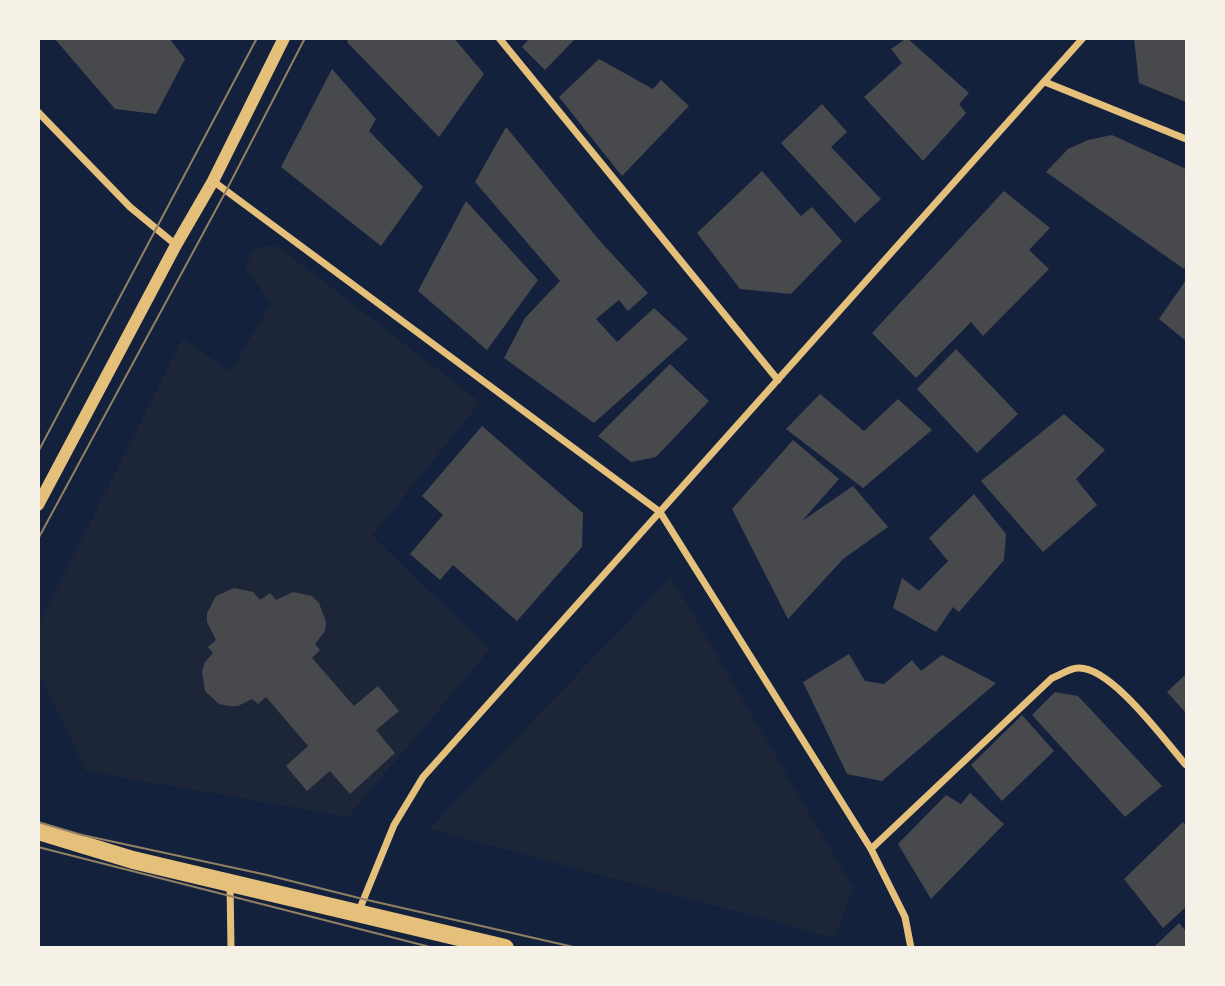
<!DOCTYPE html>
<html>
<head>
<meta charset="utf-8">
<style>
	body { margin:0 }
	#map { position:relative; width:1225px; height:986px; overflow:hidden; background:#14213d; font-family:"IBM Plex Sans",sans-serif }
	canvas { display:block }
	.frame { position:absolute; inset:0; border:40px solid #f6f1e7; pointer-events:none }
</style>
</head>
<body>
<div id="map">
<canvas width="1225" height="986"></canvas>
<div class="frame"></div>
</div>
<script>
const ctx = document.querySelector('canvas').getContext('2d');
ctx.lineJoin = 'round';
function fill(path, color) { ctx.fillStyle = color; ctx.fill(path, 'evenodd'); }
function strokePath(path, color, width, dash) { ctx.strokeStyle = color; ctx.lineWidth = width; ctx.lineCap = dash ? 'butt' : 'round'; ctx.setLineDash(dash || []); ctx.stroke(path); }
fill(new Path2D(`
	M 276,245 L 480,402 L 372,536 L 490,649 L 348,817 L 86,771 L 39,673 L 39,624 L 183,338 L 230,372 L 271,303 L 245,268 L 254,249 Z
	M 671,577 L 853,888 L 835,938 L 429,829 Z`), '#1d2539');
fill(new Path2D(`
	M 54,38 L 169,38 L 185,59 L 156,114 L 115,109 Z
	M 349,38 L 454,38 L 484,74 L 439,137 L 347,42 Z
	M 530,38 L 576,38 L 545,70 L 522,47 Z
	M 907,38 L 969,93 L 959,104 L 966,113 L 923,161 L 864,97 L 902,63 L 891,49 Z
	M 1134,38 L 1186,38 L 1186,102 L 1139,83 Z
	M 599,59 L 653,89 L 661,80 L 689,106 L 622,176 L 559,97 Z
	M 332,69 L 376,119 L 369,131 L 423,187 L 381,246 L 281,167 Z
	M 822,104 L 847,132 L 831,147 L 881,199 L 855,223 L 781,143 Z
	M 506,127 L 599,240 L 648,293 L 628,311 L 619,300 L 596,319 L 617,342 L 654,308 L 688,339 L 594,423 L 504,358 L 525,318 L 560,281 L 475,182 Z
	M 1112,135 L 1186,169 L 1186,265 L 1184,269 L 1046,172 L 1068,149 L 1088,140 Z
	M 762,171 L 801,216 L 812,207 L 842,241 L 791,294 L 740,289 L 697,233 Z
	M 1004,191 L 1050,228 L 1029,250 L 1049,269 L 983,336 L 971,322 L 916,378 L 872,333 Z
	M 466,201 L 538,280 L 487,350 L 418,291 Z
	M 1186,280 L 1186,341 L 1159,319 Z
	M 956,349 L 1018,414 L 977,453 L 917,389 Z
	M 670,364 L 709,401 L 656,457 L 631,462 L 598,436 Z
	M 820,394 L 864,431 L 898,399 L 932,430 L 863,488 L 786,429 Z
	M 1064,414 L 1105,450 L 1076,479 L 1097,505 L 1043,552 L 981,481 Z
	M 482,426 L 583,513 L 582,547 L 517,621 L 453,565 L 440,580 L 410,554 L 443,515 L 422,496 Z
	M 793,440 L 839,479 L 802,521 L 853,486 L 888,527 L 843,559 L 788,619 L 732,509 Z
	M 974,494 L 1006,534 L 1004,560 L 959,612 L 953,607 L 936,632 L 893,608 L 902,578 L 919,591 L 948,561 L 929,538 Z
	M 234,588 L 253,592 L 260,600 L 270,593 L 276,600 L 293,592 L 312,596 L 319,603 L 326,622 L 325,631 L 315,644 L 320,650 L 312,658 L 354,706 L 378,686 L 399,711 L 376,730 L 395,753 L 350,794 L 330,771 L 307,791 L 286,766 L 308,746 L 266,697 L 258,704 L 252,699 L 238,706 L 229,706 L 219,704 L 205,691 L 202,671 L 205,662 L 213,653 L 208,647 L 216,640 L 207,622 L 207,613 L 216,596 Z
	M 849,654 L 865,681 L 884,684 L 912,660 L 921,671 L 942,655 L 996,683 L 882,781 L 847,774 L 803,682 Z
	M 1186,674 L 1186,713 L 1167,692 Z
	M 1055,692 L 1078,696 L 1162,786 L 1125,817 L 1032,715 Z
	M 1022,715 L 1054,751 L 1002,801 L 971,765 Z
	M 970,793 L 1004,824 L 931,899 L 898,844 L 946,795 L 961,804 Z
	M 1183,822 L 1186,825 L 1186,907 L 1163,928 L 1124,879 Z
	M 1179,923 L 1186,931 L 1186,948 L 1153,948 Z`), '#48494c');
strokePath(new Path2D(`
	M 499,38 L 778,380
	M 1045,82 L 1186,139
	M 38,112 L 130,207 L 176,245
	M 213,181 L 660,512 L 871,849 L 905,917 L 911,948
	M 871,849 L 1052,678 C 1060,675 1070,668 1078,668 C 1111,666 1165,741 1186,765
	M 230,885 L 231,948
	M 358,913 L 394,825 L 423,777 L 1083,38`), '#e5c07b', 7);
strokePath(new Path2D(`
	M 38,505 L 176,245 L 213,181 L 284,38`), '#e5c07b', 12);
strokePath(new Path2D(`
	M 38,831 L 133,860 L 505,948`), '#e5c07b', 18);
strokePath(new Path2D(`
	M 38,452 L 257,38
	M 38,539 L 226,191 L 305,38
	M 38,822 L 82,835 L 267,875 L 363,899 L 578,948
	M 38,847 L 434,948`), '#918062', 2);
</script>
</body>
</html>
